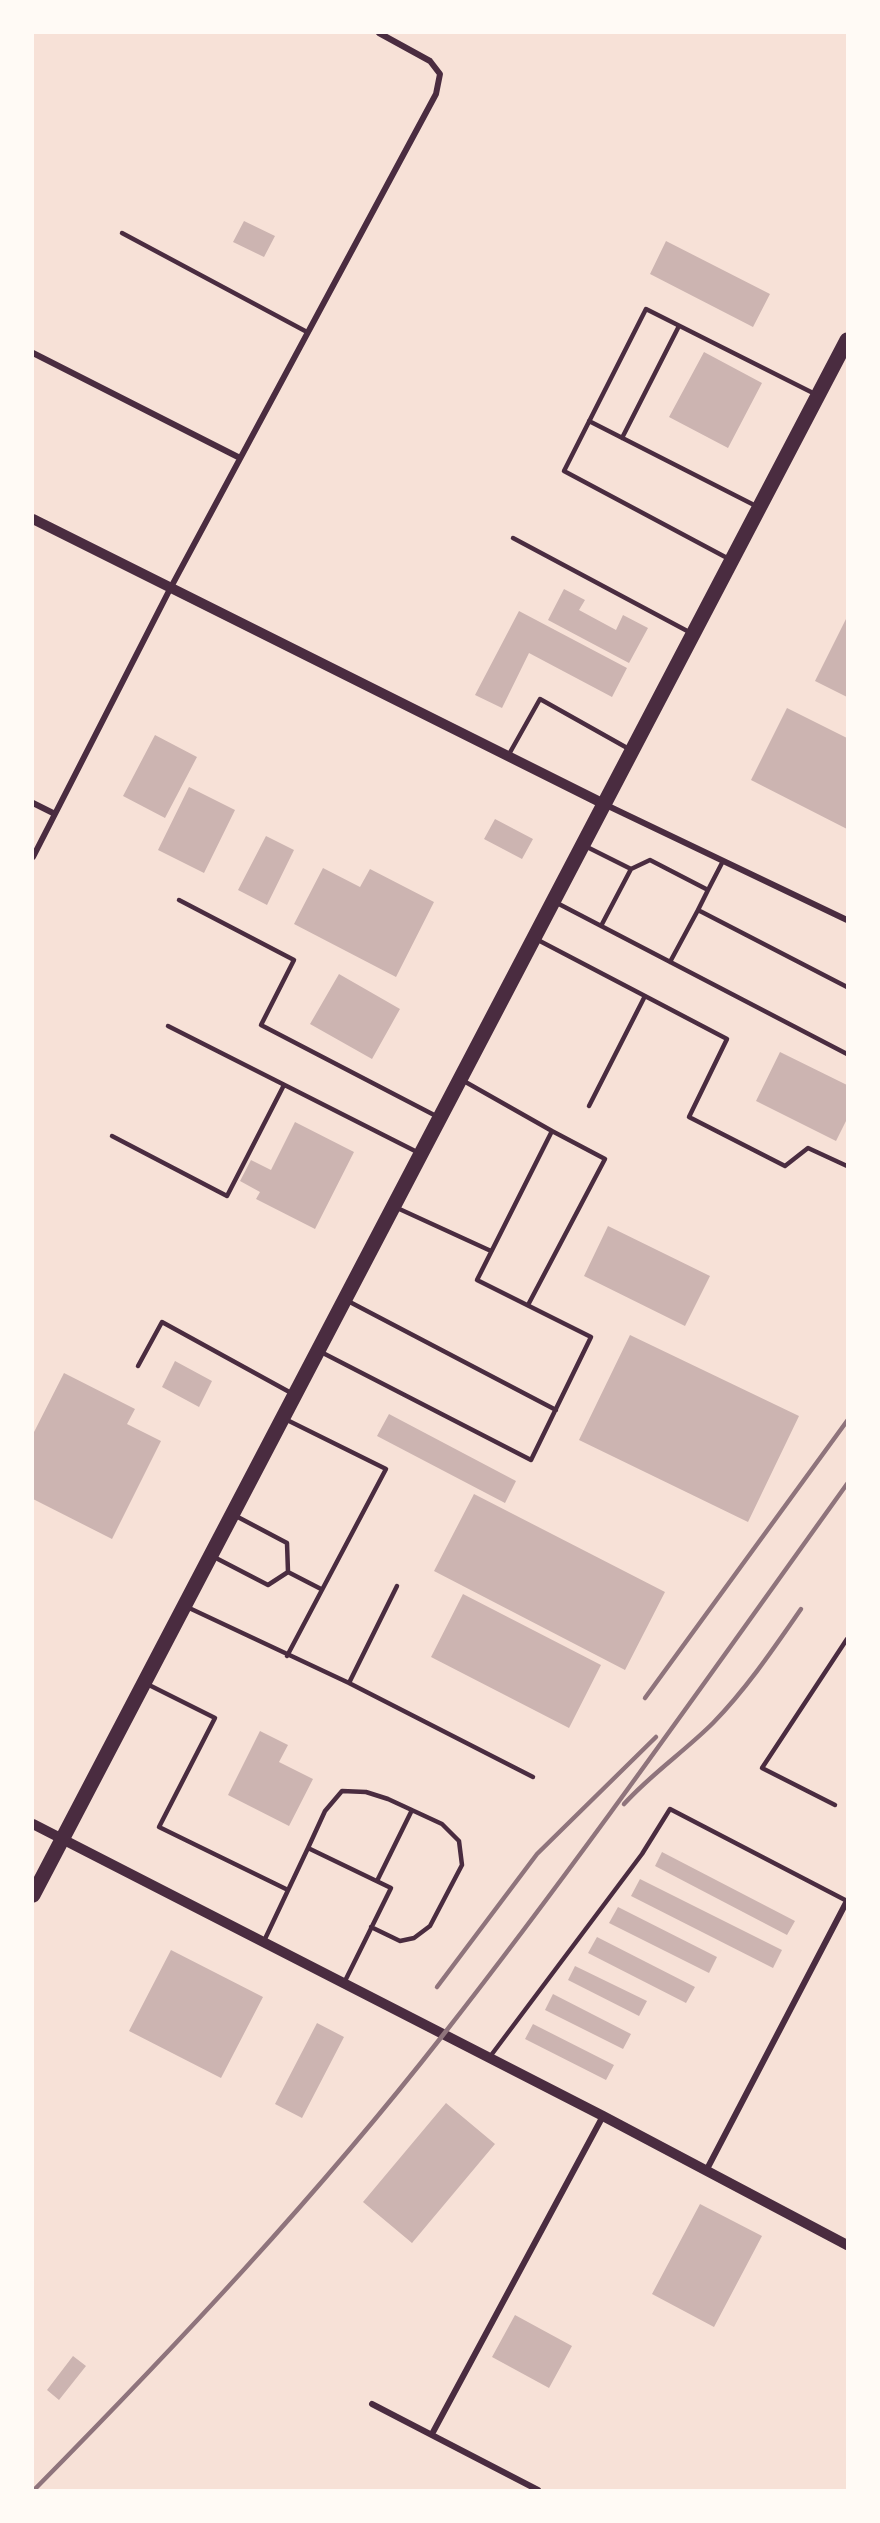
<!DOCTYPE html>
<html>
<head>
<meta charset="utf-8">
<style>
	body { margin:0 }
	#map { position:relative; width:880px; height:2523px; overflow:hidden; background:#f7e1d7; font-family:"Zilla Slab",serif }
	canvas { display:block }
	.frame { position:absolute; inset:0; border:34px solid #fffaf5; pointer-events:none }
</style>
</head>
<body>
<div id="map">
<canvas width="880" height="2523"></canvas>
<div class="frame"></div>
</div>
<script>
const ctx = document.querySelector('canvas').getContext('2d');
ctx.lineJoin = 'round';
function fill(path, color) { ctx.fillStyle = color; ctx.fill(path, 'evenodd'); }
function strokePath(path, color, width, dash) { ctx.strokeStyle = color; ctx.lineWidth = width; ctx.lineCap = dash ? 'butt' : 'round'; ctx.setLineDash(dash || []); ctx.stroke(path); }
fill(new Path2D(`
	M 244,221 L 275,236 L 264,257 L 233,242 Z
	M 666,241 L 770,294 L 753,327 L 650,274 Z
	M 704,352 L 762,383 L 728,448 L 669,417 Z
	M 564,589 L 585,600 L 579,610 L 616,630 L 623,615 L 648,628 L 629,663 L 548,620 Z
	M 519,611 L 627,668 L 612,697 L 529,653 L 502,708 L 475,695 Z
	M 847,617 L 847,697 L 815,681 Z
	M 787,708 L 847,738 L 847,829 L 751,780 Z
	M 155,735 L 197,757 L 165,818 L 123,796 Z
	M 189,787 L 235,810 L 204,873 L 158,850 Z
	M 495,819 L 533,839 L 522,859 L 484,839 Z
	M 266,836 L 294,850 L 267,905 L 238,890 Z
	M 323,868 L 360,887 L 370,869 L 434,902 L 396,977 L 294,924 Z
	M 339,974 L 400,1009 L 372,1059 L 310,1024 Z
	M 780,1052 L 847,1085 L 847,1119 L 836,1141 L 756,1101 Z
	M 295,1122 L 354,1152 L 315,1229 L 256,1199 L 260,1192 L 240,1181 L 251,1160 L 271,1170 Z
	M 608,1226 L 710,1276 L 685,1326 L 584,1276 Z
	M 630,1335 L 799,1416 L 748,1522 L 579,1440 Z
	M 175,1361 L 212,1381 L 199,1407 L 162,1387 Z
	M 64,1373 L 135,1409 L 127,1424 L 161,1441 L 112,1539 L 33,1499 L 33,1434 Z
	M 389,1414 L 516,1481 L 505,1503 L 377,1436 Z
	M 474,1494 L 665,1592 L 625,1670 L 434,1571 Z
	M 463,1594 L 601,1665 L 569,1728 L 431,1657 Z
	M 260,1731 L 288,1745 L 279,1762 L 313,1779 L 289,1826 L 228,1795 Z
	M 662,1852 L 795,1921 L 787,1935 L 655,1866 Z
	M 640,1879 L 782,1950 L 773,1968 L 631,1896 Z
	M 618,1907 L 717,1957 L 709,1973 L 609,1923 Z
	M 597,1937 L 695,1987 L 686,2003 L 588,1953 Z
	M 171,1950 L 263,1997 L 221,2078 L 129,2031 Z
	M 575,1966 L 647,2001 L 639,2016 L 568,1980 Z
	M 553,1994 L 631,2034 L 623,2049 L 545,2010 Z
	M 317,2023 L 344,2037 L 302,2118 L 275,2104 Z
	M 533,2024 L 614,2065 L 606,2080 L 525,2039 Z
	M 446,2103 L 495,2144 L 412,2243 L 363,2202 Z
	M 700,2204 L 762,2236 L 714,2327 L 652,2294 Z
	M 515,2315 L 572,2346 L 549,2388 L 492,2357 Z
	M 73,2356 L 86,2366 L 59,2400 L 47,2390 Z`), '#ccb4b1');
strokePath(new Path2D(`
	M 122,233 L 307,332
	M 589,421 L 758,507
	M 622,438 L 679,326
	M 513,538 L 691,633
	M 729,559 L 564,471 L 646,309 L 815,394
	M 508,756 L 540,699 L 629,749
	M 585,846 L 631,869
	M 708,890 L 723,861
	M 179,900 L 294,960 L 261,1025 L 438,1117
	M 557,903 L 847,1054
	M 601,926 L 631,869 L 650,860 L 708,890 L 698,910
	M 536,939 L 645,996 L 589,1106
	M 670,962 L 698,910 L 847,987
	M 645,996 L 727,1039 L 689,1117 L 785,1166 L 808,1148 L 847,1166
	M 168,1026 L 419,1153
	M 112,1136 L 227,1196 L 284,1085
	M 395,1207 L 491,1251
	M 346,1300 L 556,1410
	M 528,1305 L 605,1159 L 552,1131
	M 321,1352 L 531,1460 L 591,1337 L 477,1280 L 552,1131 L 462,1080
	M 138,1366 L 162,1322 L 293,1394
	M 285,1419 L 386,1469 L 287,1656
	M 214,1557 L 268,1585 L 288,1572 L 287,1543 L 234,1515
	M 288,1572 L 321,1589
	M 187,1607 L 349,1683 L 533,1777
	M 349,1683 L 397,1586
	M 147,1684 L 215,1718 L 159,1827 L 288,1890
	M 835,1805 L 762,1768 L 847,1639
	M 308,1848 L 325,1811 L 342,1791 L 366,1792 L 388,1799 L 442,1824 L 459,1841 L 462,1865 L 430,1926 L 414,1938 L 400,1941 L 371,1927
	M 377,1881 L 412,1810
	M 264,1941 L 308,1848 L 391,1888 L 344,1983
	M 489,2058 L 642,1854 L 670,1809 L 847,1901`), '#4a2c40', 4.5);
strokePath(new Path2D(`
	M 33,353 L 240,458
	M 33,803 L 55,814
	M 604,804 L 847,920
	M 33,857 L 170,589 L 436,94 L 440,74 L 430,61 L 379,33
	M 706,2171 L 847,1901
	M 372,2404 L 538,2490
	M 432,2434 L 603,2116`), '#4a2c40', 6);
strokePath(new Path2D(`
	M 33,519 L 604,804
	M 33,1824 L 603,2116 L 847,2245`), '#4a2c40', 10);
strokePath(new Path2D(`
	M 33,1895 L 847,340`), '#4a2c40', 15);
strokePath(new Path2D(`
	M 645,1698 L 847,1421
	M 624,1804 C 651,1774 685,1751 713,1723 C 747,1688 774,1648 801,1609
	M 437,1987 L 537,1854 L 656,1737
	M 34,2490 C 177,2345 317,2196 443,2035 C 583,1856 714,1669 847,1484`), '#8f747c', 4.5);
</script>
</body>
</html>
